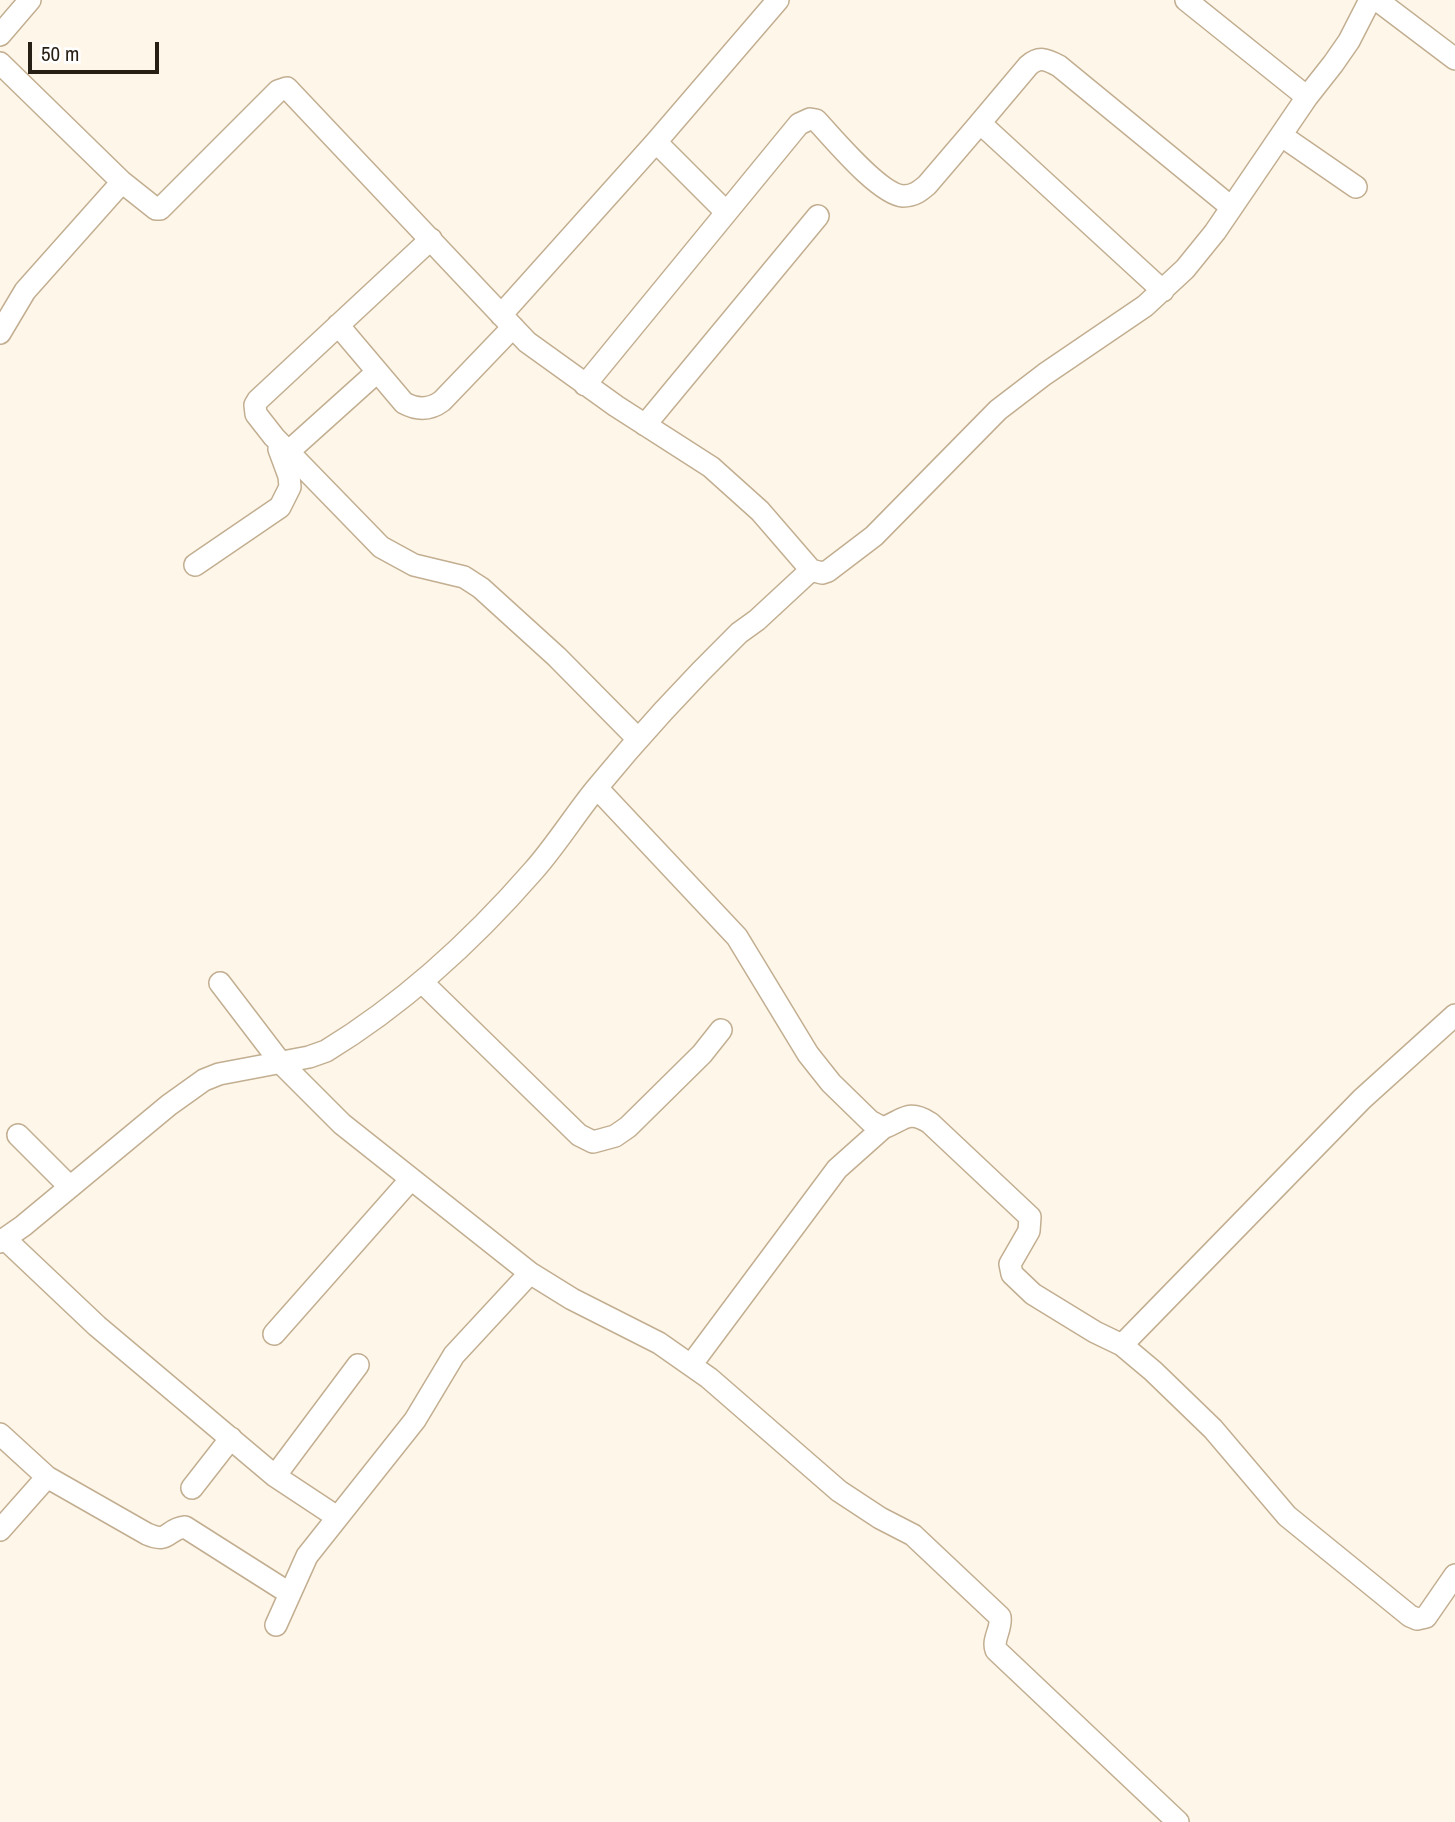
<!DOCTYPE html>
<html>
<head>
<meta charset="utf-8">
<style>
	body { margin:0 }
	#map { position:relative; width:1455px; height:1822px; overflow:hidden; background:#fff6ea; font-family:"Archivo Narrow",sans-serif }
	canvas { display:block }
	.scale { position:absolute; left:28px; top:42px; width:131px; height:32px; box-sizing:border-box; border:4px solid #271f14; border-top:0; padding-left:9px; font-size:21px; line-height:24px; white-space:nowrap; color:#271f14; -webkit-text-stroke:5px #fff; paint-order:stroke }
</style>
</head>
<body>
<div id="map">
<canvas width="1455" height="1822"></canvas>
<div class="scale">50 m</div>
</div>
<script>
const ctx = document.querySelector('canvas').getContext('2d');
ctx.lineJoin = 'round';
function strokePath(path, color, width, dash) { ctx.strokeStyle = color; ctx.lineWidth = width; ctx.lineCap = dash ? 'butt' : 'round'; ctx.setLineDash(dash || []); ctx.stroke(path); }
const minor = new Path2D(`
	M 1186,0 L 1307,97
	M 1377,0 L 1455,59
	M 0,35 L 30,0
	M 0,63 L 122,182 L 156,209 L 160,209 L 278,91 L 287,88 L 527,342 L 616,406 L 711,467 L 760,511 L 811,570
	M 980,123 L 1028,66 C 1039,56 1046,59 1059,66 L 1231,207
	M 1282,136 L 1356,187
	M 656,142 L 726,212
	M 431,239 L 258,400 L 255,405 L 256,414 L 274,437 L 381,547 L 414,565 L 464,577 L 481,588 L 557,657 L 638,739
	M 501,315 L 656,142 L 778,0
	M 338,325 L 404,403 C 417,410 430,410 442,401 L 513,327
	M 0,333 L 25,291 L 122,182
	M 585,385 L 799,124 L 810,119 L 816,120 C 834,139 879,194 903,196 C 914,196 920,191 927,185 L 980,123 L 1163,291
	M 645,425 L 818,216
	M 288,452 L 377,372
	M 195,565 L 280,507 L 290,487 L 289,476 L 279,449
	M 597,788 L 737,937 L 808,1054 L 831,1083 L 870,1121 L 883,1128 C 904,1120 908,1109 930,1123 L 1030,1217 L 1029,1231 L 1010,1264 L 1012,1274 L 1033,1294 L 1095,1332 L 1122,1345 L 1153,1371 L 1213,1429 L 1287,1516 L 1410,1616 L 1417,1619 L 1426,1617 L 1455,1575
	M 422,982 L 579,1135 L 593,1142 L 615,1136 L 628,1127 L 702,1054 L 721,1030
	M 220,983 L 281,1063 L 342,1124 L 530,1273 L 572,1299 L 659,1343 L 709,1378 L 839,1491 L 880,1518 L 913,1535 L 1000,1617 C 1002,1629 992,1639 996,1650 L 1178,1822
	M 18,1135 L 70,1187
	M 5,1239 L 97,1326 L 275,1476 L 337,1517
	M 0,1242 L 23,1226 L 169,1105 L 204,1080 L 219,1074 L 309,1057 L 326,1051 C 403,1004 474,939 534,870 C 556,845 574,816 595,790 C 640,735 688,683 739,633 L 757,620 L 811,570 L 822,573 L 828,571 L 874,536 L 998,410 L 1045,374 L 1145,306 L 1185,269 L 1215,232 L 1307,97 L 1333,64 L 1349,41 L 1370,0
	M 274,1334 L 411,1179
	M 1122,1345 L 1362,1099 L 1455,1015
	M 691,1365 L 837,1169 L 883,1128
	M 0,1434 L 47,1477 L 147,1534 C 170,1544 166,1529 185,1527 L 289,1593
	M 275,1476 L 358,1365
	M 192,1488 L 231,1438
	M 0,1530 L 47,1477
	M 276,1625 L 307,1556 L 415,1420 L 454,1355 L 530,1273`);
strokePath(minor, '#c2ae90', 24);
strokePath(minor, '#fff', 21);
</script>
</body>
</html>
